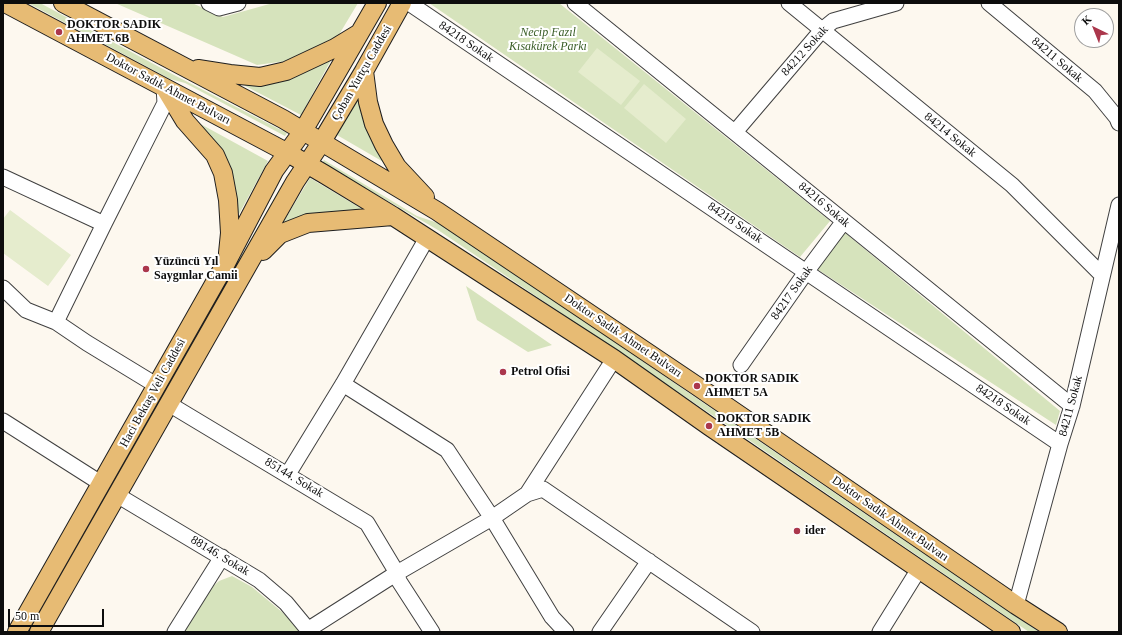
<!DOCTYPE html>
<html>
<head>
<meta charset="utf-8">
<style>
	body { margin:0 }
	#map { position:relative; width:1122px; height:635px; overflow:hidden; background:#fdf8ef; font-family:Georgia,serif }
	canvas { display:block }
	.frame { position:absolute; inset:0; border:4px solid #0d0d0d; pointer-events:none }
	.north { position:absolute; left:1074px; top:8px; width:40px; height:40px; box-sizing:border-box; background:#fff; border:1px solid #9e9e9e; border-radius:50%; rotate:317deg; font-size:11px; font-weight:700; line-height:16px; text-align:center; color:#0d0d0d }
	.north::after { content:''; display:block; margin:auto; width:14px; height:18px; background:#ab374c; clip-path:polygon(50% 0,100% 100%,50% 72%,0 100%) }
	.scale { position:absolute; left:8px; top:609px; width:96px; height:18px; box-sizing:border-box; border:2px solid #0d0d0d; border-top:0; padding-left:5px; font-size:12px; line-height:14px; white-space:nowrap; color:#0d0d0d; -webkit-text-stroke:3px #fff; paint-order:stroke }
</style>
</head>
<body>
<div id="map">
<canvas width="1122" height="635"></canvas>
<div class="frame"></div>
<div class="north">K</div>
<div class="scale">50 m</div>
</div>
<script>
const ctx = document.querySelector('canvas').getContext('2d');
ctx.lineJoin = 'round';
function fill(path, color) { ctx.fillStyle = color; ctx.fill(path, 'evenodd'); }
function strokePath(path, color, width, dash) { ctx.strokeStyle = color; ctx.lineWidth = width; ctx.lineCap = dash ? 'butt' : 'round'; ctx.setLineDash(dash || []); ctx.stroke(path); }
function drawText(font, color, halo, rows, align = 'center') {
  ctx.font = font + ' Georgia,serif'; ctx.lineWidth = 4; ctx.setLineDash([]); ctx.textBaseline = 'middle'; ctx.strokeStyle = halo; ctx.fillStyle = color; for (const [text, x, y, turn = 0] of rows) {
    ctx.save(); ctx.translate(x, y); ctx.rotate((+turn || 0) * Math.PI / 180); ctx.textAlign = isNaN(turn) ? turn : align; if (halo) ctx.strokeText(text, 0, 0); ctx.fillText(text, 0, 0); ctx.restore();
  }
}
fill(new Path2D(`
	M 28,3 L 40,3 L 176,76 L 287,133 L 285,136 L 185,83 L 170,79 Z
	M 115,3 L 192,3 L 223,17 L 273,3 L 358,3 L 337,38 L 293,60 L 257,65 Z
	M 429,3 L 559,3 L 830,221 L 800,257 Z
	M 336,51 L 301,115 L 230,78 Z
	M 364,87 L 392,167 L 337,135 Z
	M 186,116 L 268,161 L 233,225 L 228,178 Z
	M 324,160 L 417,216 L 441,224 C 641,359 839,497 1039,632 L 1029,632 L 727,425 L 438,230 L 322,163 Z
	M 310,178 L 372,215 L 281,226 Z
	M 283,183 L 285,184 L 245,252 L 227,287 L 30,632 L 26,632 Z
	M 844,232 L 1060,411 L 1056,425 L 817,269 Z
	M 466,286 L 552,345 L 528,352 L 477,320 Z
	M 232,576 L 252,587 L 282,612 L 302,632 L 184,632 L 208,591 L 219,581 Z`), '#d6e3bc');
fill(new Path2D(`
	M 597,48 L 640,81 L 621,105 L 578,72 Z
	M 644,84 L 686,119 L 666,143 L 624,108 Z
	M 10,210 L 71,255 L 48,286 L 3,253 L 3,219 Z`), '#e5eccd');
const minor = new Path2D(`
	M 209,3 L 219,8 L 238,3
	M 409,3 L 1060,444
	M 575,3 C 742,137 906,272 1072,406
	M 789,3 L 1012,185 L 1102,275
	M 989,3 L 1095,91 L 1117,118 L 1119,123
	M 735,132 L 822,30 L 833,21 L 896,3
	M 3,177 L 104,224
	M 3,288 L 26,310 L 56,322 L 87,343 L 151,382 L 158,385
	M 56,322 L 104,224 L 165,103 L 164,87
	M 741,365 L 806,272 L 844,221
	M 343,384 L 447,450 L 492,518 L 552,617 L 566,632
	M 169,404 L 367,523 L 397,573 L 399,581 L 432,632
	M 3,421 L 102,484
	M 288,474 L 343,384 L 427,238
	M 527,494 L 614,359
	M 117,495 L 259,580 L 286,603 L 310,632
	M 1016,605 L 1060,444 L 1072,406 L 1119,205
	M 309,629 L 397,573 L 492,518 L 527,494 L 543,489 L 752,632
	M 175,632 L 222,557
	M 600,632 L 649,561
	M 880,632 L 919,569`);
const major = new Path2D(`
	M 5,3 L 288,153 L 324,174 L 393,216 L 614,359 L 709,426 L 1011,632
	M 63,3 L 283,119 L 437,211 L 697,386 L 1016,605 L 1058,632
	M 198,69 L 230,74 L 260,77 L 286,71 L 335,48 L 358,34
	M 364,71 L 368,102 L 374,124 L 384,145 L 397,167 L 425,197
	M 165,88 L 185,121 L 215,155 L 223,173 L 228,200 L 230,233 L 228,253
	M 263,251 L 280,234 L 308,223 L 393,216
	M 17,632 L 226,263 L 274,171 L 303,131 L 377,3
	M 39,632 L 295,182 L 321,143 L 364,71 L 402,3`);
strokePath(minor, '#404040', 17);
strokePath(major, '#1e1e1e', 20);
strokePath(minor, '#fff', 15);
strokePath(major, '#e7bb74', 18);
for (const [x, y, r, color] of [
	[59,32,4,"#ab374c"],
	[146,269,4,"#ab374c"],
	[503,372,4,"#ab374c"],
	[697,386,4,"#ab374c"],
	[709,426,4,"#ab374c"],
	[797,531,4,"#ab374c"]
]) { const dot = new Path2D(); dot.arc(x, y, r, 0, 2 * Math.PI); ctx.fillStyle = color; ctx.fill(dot); strokePath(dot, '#fff', 1.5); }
drawText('bold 12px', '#0d0d0d', '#fff', [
	["DOKTOR SADIK",67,25],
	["AHMET 6B",67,39],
	["Yüzüncü Yıl",154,262],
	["Saygınlar Camii",154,276],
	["Petrol Ofisi",511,372],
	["DOKTOR SADIK",705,379],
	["AHMET 5A",705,393],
	["DOKTOR SADIK",717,419],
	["AHMET 5B",717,433],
	["ider",805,531]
], 'left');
drawText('italic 12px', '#385c25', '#fff', [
	["Necip Fazıl",548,33],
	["Kısakürek Parkı",548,47]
]);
drawText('12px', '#0d0d0d', '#fff', [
	["84218 Sokak",466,42,34],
	["84212 Sokak",805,51,-48],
	["84211 Sokak",1057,60,40],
	["Çoban Yurtçu Caddesi",362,73,-60],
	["Doktor Sadık Ahmet Bulvarı",168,89,28],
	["84214 Sokak",950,135,39],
	["84216 Sokak",824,205,40],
	["84218 Sokak",735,223,34],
	["84217 Sokak",792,293,-55],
	["Doktor Sadık Ahmet Bulvarı",623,336,34],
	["Haci Bektaş Veli Caddesi",153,393,-61],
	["84218 Sokak",1003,405,34],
	["84211 Sokak",1071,406,-75],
	["85144. Sokak",294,478,31],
	["Doktor Sadık Ahmet Bulvarı",890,519,35],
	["88146. Sokak",220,556,31]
]);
</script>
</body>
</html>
